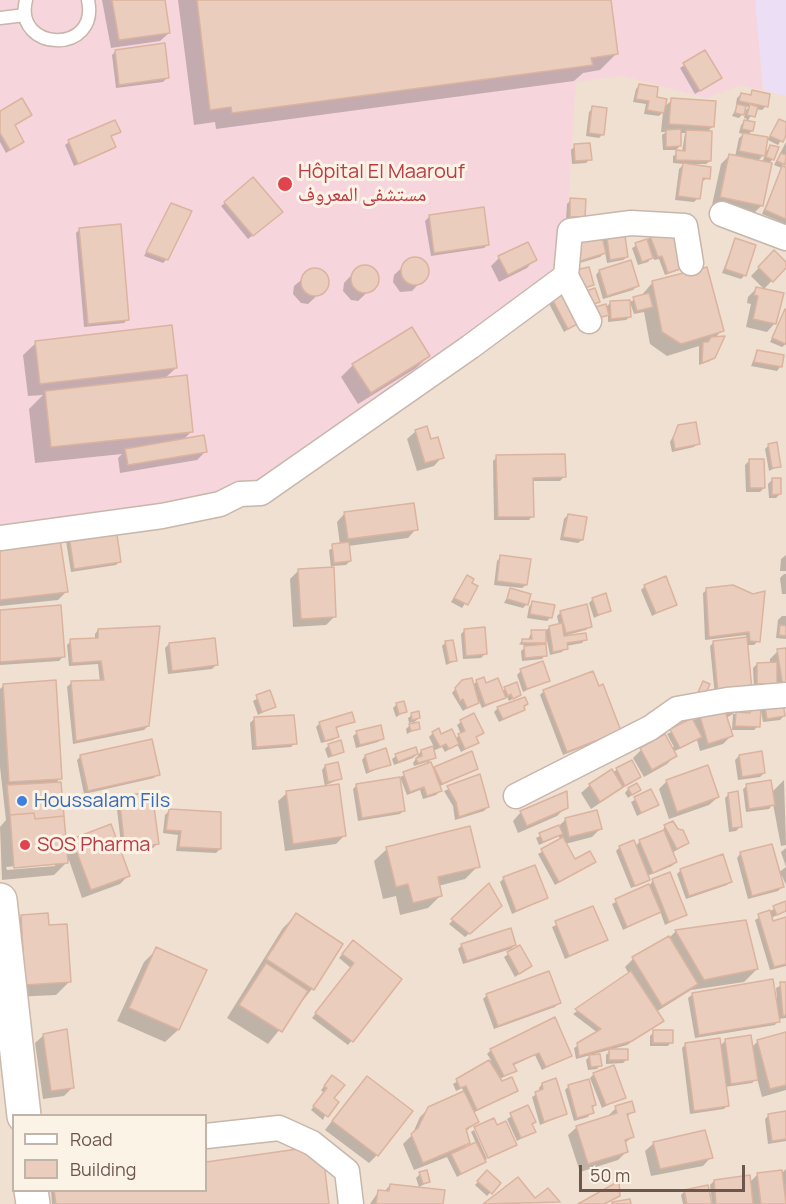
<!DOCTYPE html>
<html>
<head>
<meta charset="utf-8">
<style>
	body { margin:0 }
	#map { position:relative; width:786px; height:1204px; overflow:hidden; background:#f9efe2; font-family:Manrope,sans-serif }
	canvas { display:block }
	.legend { position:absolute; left:12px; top:1114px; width:195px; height:78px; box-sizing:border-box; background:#fcf3e7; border:2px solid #c3b4a9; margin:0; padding:8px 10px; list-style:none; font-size:18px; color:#6d564c }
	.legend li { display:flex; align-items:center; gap:12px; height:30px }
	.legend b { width:30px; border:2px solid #c3b4a9 }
	.scale { position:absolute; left:579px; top:1165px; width:166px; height:27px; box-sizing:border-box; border:3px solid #6d564c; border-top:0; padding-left:8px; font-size:18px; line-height:21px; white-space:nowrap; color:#6d564c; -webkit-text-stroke:4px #fcf3e7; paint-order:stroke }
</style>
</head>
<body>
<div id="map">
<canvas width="786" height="1204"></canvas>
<ul class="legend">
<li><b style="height:8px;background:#fff"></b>Road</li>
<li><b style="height:16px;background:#ebcdbd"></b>Building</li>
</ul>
<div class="scale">50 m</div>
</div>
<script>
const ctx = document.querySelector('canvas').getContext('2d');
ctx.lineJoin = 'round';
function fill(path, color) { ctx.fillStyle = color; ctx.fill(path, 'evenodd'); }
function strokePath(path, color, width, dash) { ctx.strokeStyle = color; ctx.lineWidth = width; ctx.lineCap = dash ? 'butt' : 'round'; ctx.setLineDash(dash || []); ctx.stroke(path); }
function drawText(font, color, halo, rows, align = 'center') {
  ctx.font = font + ' Manrope,"Noto Naskh Arabic",sans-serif'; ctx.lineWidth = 6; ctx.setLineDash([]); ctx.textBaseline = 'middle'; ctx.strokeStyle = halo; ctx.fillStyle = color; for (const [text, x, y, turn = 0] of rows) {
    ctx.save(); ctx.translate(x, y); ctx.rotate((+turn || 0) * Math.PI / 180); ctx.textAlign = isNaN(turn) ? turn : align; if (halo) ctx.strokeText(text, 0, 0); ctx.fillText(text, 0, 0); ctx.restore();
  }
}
fill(new Path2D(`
	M 0,0 L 786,0 L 786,1204 L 0,1204 ZM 14,1116 L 206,1116 L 206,1190 L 14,1190 Z`), '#efe0d1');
fill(new Path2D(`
	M 755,0 L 786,0 L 786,96 L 763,90 Z`), '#ecdff5');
fill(new Path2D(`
	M 0,0 L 755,0 L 763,90 L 741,85 L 706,98 L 623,76 L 576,82 L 564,270 L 268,481 L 204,498 L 0,535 Z`), '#f6d6dc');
fill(new Path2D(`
	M 102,0 L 164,0 L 169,33 L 160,41 L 111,48 Z
	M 178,0 L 609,0 L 616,54 L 600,70 L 583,73 L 574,81 L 216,129 L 215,122 L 194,125 Z
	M 116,51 L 167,78 L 163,82 L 116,88 L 112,55 Z
	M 705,52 L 716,81 L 695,94 L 680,68 Z
	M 640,85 L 663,108 L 672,100 L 713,126 L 706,133 L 710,161 L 706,164 L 696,164 L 708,178 L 701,182 L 698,198 L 694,202 L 675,200 L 679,169 L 684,164 L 673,163 L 673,156 L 682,152 L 685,133 L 679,133 L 680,146 L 676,150 L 663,150 L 662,135 L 666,132 L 661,132 L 663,112 L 659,116 L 644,114 L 646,104 L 633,102 L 636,89 Z
	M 753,92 L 766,106 L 762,110 L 755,109 L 747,122 L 752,131 L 747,135 L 768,139 L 779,121 L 786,124 L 786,132 L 778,145 L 766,139 L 764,153 L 771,146 L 773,159 L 768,164 L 762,205 L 753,214 L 712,205 L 721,164 L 729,156 L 735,157 L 739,138 L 744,134 L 739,133 L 741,125 L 747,119 L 744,118 L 746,110 L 739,118 L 732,116 L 738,105 L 736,104 L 737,98 L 741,94 L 749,96 ZM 744,106 L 749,107 L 742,114 ZM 766,152 L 762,163 L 757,162 Z
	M 593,108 L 603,134 L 599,138 L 586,136 L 589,112 Z
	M 0,112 L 30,115 L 14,126 L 23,142 L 6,153 L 0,142 Z
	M 119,131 L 110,137 L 114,146 L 111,150 L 74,166 L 65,145 L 69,142 Z
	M 786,142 L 786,158 L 781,167 L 786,169 L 786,224 L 762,214 L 782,168 L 774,165 Z
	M 575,146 L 590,159 L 586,163 L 572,164 L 571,150 Z
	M 571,200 L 584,217 L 580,221 L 566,220 L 567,204 Z
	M 225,203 L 277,216 L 248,239 L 221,206 Z
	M 172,205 L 167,259 L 163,263 L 144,256 Z
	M 429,217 L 488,244 L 484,248 L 431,256 L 425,221 Z
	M 80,229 L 128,319 L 124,323 L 84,327 L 76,233 Z
	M 607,233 L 627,257 L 623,260 L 607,263 L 605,252 L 600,257 L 573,265 Z
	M 651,237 L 682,269 L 665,275 L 659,259 L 654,260 L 653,256 L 648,262 L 638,265 L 632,248 Z
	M 735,240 L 745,275 L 741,279 L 722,273 Z
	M 774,252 L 786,266 L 764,289 L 751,276 Z
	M 412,258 L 421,259 L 427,266 L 427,275 L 412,291 L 400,292 L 393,282 L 394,275 Z
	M 499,258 L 535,259 L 527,268 L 499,282 L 491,266 Z
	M 358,268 L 371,268 L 377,274 L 377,283 L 358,301 L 351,300 L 343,291 L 344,283 Z
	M 313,270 L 321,271 L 327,278 L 327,286 L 308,304 L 301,303 L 293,294 L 294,286 Z
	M 599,271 L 637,286 L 633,290 L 603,299 L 596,275 Z
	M 653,282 L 722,330 L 715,338 L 714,357 L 710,361 L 699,365 L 699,346 L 667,356 L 650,344 L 644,312 L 634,314 L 630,302 L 641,296 Z
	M 756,289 L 775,323 L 767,332 L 746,327 L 751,304 L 747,303 L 748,297 Z
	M 550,294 L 581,321 L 564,332 L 546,298 Z
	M 611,302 L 630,317 L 626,320 L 608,322 L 608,315 L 592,322 Z
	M 785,311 L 786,344 L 782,347 L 770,342 Z
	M 36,343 L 176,368 L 164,379 L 191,432 L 183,440 L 206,451 L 197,460 L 120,473 L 118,458 L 122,454 L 35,463 L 29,409 L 43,395 L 28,396 L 23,355 Z
	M 757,351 L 782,356 L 780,367 L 777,371 L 751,366 Z
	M 429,356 L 416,368 L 358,404 L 341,377 L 353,365 Z
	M 679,426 L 698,443 L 694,447 L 672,452 L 670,442 Z
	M 416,431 L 430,441 L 442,457 L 434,466 L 417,471 L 407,439 Z
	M 769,445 L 779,466 L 769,471 L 765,449 Z
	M 497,457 L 564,477 L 560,481 L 532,481 L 532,516 L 529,520 L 494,520 L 493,461 Z
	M 749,461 L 764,488 L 760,492 L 746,492 L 745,465 Z
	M 772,480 L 780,494 L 776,498 L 769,498 L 768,484 Z
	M 345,513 L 416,529 L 408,538 L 348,546 L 350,561 L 346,565 L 332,566 L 335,616 L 326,625 L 293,627 L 290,579 L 299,570 L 331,568 L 329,550 L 340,545 L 337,522 Z
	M 568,515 L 582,540 L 578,543 L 560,540 L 564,519 Z
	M 70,537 L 120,561 L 116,565 L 71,572 L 66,541 Z
	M 0,552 L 66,592 L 58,600 L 0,606 Z
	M 786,555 L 786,571 L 780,571 L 781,559 Z
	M 501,557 L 526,585 L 522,588 L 494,585 L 497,561 Z
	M 784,574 L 786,574 L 786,594 L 782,594 L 780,578 Z
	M 467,576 L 470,584 L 476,587 L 462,608 L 451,602 Z
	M 645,586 L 675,604 L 652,616 L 641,590 Z
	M 511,590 L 527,604 L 523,608 L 504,603 Z
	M 707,590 L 758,641 L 754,645 L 747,645 L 715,696 L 710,646 L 715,641 L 746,639 L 746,635 L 705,640 L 703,593 Z
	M 593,599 L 610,610 L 594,618 L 589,603 Z
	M 532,603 L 551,617 L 547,621 L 527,618 L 529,607 Z
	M 0,612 L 63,657 L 59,661 L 0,665 Z
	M 561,612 L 590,626 L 586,630 L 567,635 L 567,637 L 585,639 L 582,643 L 566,646 L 562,652 L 550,655 L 545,631 L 550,627 L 559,625 L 557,616 Z
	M 782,616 L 786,616 L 786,639 L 776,638 L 778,620 Z
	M 98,630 L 148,726 L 144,730 L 73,744 L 67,687 L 71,683 L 100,682 L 98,664 L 69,666 L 67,645 L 71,641 L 95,640 L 95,634 Z
	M 465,630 L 485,654 L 481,658 L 463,659 L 461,634 Z
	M 532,631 L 544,642 L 540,646 L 545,655 L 542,659 L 522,661 L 521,651 L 527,646 L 519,644 L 523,640 L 528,640 Z
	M 446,642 L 455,661 L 446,665 L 442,646 Z
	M 169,644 L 216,665 L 212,669 L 168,674 L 165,648 Z
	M 786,649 L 786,699 L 754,688 L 753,668 L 757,664 L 770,664 L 770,659 L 778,651 Z
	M 521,671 L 548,680 L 523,692 L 517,675 Z
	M 477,681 L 502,692 L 505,689 L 520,695 L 509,701 L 507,697 L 482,708 L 479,701 L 463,711 L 452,693 L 458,686 L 472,686 Z
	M 4,685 L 60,778 L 55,784 L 65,847 L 73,840 L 128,876 L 120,884 L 82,898 L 69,860 L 54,875 L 2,880 L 0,827 L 6,820 L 0,767 L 0,689 ZM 55,862 L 55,866 L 7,870 L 6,867 Z
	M 544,691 L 616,734 L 563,755 L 540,695 Z
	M 269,692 L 275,706 L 258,715 L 253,701 Z
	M 397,704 L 405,712 L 396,717 L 393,708 Z
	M 526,704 L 519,713 L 499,722 L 494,712 L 498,708 Z
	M 751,707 L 758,726 L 754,730 L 732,730 L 733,714 L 726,718 L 731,736 L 723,744 L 700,751 L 697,740 L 673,752 L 675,756 L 667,764 L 644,777 L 633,758 L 641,750 L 674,747 L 667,734 L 692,722 L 700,715 L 737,709 L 733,714 L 747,714 Z
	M 765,707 L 784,716 L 780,720 L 763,722 L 761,711 Z
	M 412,715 L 419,718 L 411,725 L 418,728 L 407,734 L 406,729 L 413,722 L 409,723 L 408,718 Z
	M 254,719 L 295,743 L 291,747 L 252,750 L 250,723 Z
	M 353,721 L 335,729 L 337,736 L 333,740 L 321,743 L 316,727 L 320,723 Z
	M 461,722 L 482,733 L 475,738 L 477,743 L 461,752 L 457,744 L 445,752 L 442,747 L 433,751 L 435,757 L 429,761 L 433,771 L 435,768 L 476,769 L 438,787 L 440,791 L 436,795 L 423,799 L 420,790 L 407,795 L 400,777 L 428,765 L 427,762 L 414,766 L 413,763 L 421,751 L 434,747 L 429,737 L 433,733 L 455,739 L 461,734 L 457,725 Z
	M 357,733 L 382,739 L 378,742 L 356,748 L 353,736 Z
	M 329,745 L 342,752 L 328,758 L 325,749 Z
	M 417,754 L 413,758 L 394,765 L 392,759 L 396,756 Z
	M 81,756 L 158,774 L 154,778 L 84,794 L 77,760 Z
	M 365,756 L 389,764 L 366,774 L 362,760 Z
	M 739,756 L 764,773 L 760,777 L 738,780 L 735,760 Z
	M 631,762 L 639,777 L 591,809 L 581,793 L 590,785 Z
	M 325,766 L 340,779 L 326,785 L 344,836 L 336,844 L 285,851 L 278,801 L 287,793 L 325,787 L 322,770 Z
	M 479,776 L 488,807 L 484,811 L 455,820 L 453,806 L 444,791 Z
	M 784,780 L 786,845 L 781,846 L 773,804 L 769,809 L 746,812 L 743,789 L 747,786 L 771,793 Z
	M 667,781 L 718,797 L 709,805 L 669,819 L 659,789 Z
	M 357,785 L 404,810 L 400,814 L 358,821 L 353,789 Z
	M 628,789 L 639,790 L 628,798 L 625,793 Z
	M 651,791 L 657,805 L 637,816 L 631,802 Z
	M 729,794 L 740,827 L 736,831 L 729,832 L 725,798 Z
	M 120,797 L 157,844 L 153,848 L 122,852 L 116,801 Z
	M 566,807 L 557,816 L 518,833 L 513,821 L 521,812 Z
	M 169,811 L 220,849 L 216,853 L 176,851 L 178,835 L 163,833 L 165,815 Z
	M 596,812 L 600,829 L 592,837 L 565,844 L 574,861 L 594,862 L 555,885 L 538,854 L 560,841 L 559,836 L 539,845 L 536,838 L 558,827 L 565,820 Z
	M 665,826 L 688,843 L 672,853 L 676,862 L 672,866 L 647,876 L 648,880 L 644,883 L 631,888 L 616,851 L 620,847 L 635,847 L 640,841 L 662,832 Z
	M 771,845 L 778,873 L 786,867 L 781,852 L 786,848 L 786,885 L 782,876 L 779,877 L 782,887 L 778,891 L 748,899 L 737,858 L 740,854 Z
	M 387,849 L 478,866 L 465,879 L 438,886 L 441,895 L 428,908 L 400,915 L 396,896 L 383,899 L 374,861 Z
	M 681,870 L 731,881 L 727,885 L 686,899 L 677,874 Z
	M 504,878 L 547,898 L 512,914 L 500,882 Z
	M 653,880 L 685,915 L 665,925 L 660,911 L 623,930 L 612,904 L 650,885 Z
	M 489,885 L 497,910 L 465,937 L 449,924 Z
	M 786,902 L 786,911 L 771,918 L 772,923 L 786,919 L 786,966 L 770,970 L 755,920 Z
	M 592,908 L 606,940 L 565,959 L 552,927 Z
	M 296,915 L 312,989 L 268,1044 L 227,1018 L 283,928 Z
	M 22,916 L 48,926 L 69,982 L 56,995 L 13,997 L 9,929 Z
	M 745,922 L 757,969 L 744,982 L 691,990 L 656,1012 L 658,1024 L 627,1045 L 576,1059 L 574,1048 L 598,1033 L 573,1014 L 629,974 L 625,967 L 633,959 L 669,938 L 676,931 Z
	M 462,945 L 515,945 L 511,949 L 463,964 L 458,949 Z
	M 349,946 L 400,979 L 348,1045 L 312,1018 L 351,968 L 339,958 Z
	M 519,947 L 530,966 L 515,977 L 504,957 Z
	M 157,949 L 205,970 L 178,1030 L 165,1042 L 117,1021 L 144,962 Z
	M 786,983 L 786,1018 L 778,1019 L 775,1025 L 695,1038 L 688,998 L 694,993 L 775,998 L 777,998 L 776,988 Z
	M 487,995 L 559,1003 L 555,1007 L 494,1029 L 483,999 Z
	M 554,1019 L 570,1055 L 542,1070 L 535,1055 L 512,1066 L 515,1071 L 500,1079 L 516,1091 L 473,1113 L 477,1122 L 465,1132 L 468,1143 L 462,1150 L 476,1143 L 471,1132 L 474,1130 L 487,1159 L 457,1177 L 447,1157 L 414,1170 L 403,1144 L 412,1135 L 420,1117 L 429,1108 L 464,1093 L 462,1088 L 456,1091 L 453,1084 L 491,1060 L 487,1054 L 491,1050 Z
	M 654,1032 L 671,1042 L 668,1046 L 650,1046 L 650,1036 Z
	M 786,1034 L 786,1090 L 762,1097 L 757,1078 L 752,1083 L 725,1087 L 728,1105 L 724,1109 L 690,1114 L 682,1048 L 686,1044 L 720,1046 L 725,1041 L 751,1048 L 758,1041 Z
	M 44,1035 L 72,1088 L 64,1096 L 43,1099 L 35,1043 Z
	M 610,1051 L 627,1059 L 623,1063 L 606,1064 L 606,1055 Z
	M 592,1054 L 600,1065 L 597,1069 L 588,1070 L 586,1060 Z
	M 594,1074 L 624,1097 L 602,1108 L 590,1078 Z
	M 329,1081 L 332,1099 L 323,1120 L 311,1110 L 324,1093 L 321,1090 Z
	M 542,1084 L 566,1114 L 540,1125 L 532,1097 L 540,1092 L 539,1088 Z
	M 359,1086 L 377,1155 L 369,1163 L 325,1130 Z
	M 569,1086 L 595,1104 L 588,1117 L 574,1121 L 565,1090 Z
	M 527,1107 L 534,1122 L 531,1125 L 534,1131 L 517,1141 L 507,1119 Z
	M 616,1108 L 633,1111 L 626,1118 L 632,1137 L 624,1144 L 627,1151 L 618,1160 L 580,1172 L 568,1135 L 577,1127 L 608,1116 Z
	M 786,1112 L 786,1141 L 768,1144 L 765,1119 L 768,1116 Z
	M 496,1127 L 515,1145 L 489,1158 L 476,1128 Z
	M 654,1143 L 711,1157 L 703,1166 L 651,1176 L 645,1151 Z
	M 305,1150 L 328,1204 L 52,1204 L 51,1190 L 206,1190 L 206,1164 Z
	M 786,1169 L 786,1204 L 683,1204 L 681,1195 L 685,1191 L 712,1203 L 710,1185 L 714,1181 L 749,1183 L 758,1174 L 781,1174 Z
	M 487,1172 L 499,1183 L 487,1196 L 475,1185 Z
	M 420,1174 L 428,1182 L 419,1187 L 416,1178 Z
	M 517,1179 L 535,1200 L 558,1202 L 486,1204 Z
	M 390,1185 L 442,1204 L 370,1204 L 379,1191 L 384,1192 Z`), '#0003');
const building = new Path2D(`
	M 112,0 L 165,0 L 170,33 L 119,40 Z
	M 197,0 L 611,0 L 618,54 L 591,58 L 593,65 L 232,113 L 231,107 L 210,110 Z
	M 165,43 L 169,78 L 119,85 L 115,50 Z
	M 705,50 L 722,78 L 700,91 L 683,63 Z
	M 639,84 L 658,87 L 657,97 L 667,99 L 664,113 L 647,110 L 649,101 L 636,99 Z
	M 752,90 L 770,94 L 768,107 L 739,101 L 741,93 L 751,95 Z
	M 22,98 L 32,115 L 15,125 L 24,142 L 10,150 L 0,133 L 0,111 Z
	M 671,98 L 716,101 L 714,127 L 669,124 Z
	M 737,104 L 746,106 L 744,115 L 735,113 Z
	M 750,104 L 758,107 L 755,117 L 747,115 Z
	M 592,106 L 607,108 L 604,135 L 589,133 Z
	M 779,119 L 786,122 L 786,135 L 783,142 L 770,136 Z
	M 115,120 L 121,132 L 111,136 L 116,147 L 78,164 L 68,140 Z
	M 744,120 L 755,122 L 753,131 L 742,129 Z
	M 681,129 L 681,146 L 666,147 L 666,130 Z
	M 686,130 L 712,131 L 711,161 L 676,160 L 676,150 L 685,151 Z
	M 743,133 L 768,137 L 765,156 L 739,151 Z
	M 590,143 L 592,160 L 575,161 L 574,144 Z
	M 770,145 L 779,147 L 774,160 L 766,157 Z
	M 781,153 L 786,155 L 785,165 L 777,161 Z
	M 729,154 L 772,163 L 763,206 L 720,197 Z
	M 683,163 L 711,167 L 710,179 L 703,178 L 700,199 L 678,196 Z
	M 782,166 L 786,167 L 786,219 L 765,210 Z
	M 253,177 L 283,212 L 253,236 L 224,202 Z
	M 570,198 L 586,199 L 585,217 L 570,217 Z
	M 171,203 L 192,211 L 168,260 L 146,252 Z
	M 484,207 L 489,245 L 434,253 L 429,215 Z
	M 121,224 L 129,320 L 88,324 L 79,228 Z
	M 674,227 L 688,266 L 668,273 L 662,256 L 658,257 L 650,236 Z
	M 624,229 L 628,257 L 610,260 L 606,232 Z
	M 601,233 L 606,253 L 577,262 L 571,241 Z
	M 735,238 L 756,245 L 746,276 L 725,269 Z
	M 647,239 L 653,258 L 642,262 L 635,243 Z
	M 528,242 L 537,260 L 508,275 L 498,256 Z
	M 774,250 L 786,262 L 786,268 L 773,282 L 758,267 Z
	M401 271a14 14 0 1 1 28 0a14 14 0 1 1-28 0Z
	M 631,260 L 639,286 L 607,296 L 599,270 Z
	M351 279a14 14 0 1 1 28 0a14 14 0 1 1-28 0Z
	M 589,267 L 594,285 L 581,289 L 575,270 Z
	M 707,267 L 724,331 L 681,344 L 662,332 L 652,281 Z
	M301 282a14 14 0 1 1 28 0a14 14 0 1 1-28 0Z
	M 564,285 L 583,321 L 568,329 L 549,293 Z
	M 756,287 L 784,293 L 776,324 L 753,319 L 758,296 L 754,295 Z
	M 595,288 L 600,302 L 588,306 L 583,292 Z
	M 649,293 L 653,307 L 637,311 L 633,297 Z
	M 630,300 L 631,317 L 611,319 L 610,301 Z
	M 606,304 L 609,315 L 595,319 L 592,308 Z
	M 785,309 L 786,310 L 786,344 L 772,338 Z
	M 172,325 L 177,368 L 40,384 L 35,341 Z
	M 412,327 L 430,356 L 371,393 L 352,364 Z
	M 725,336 L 715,358 L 702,363 L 703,342 L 708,342 L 711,337 Z
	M 757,350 L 784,355 L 782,367 L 754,362 Z
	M 187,375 L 193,432 L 51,447 L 45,391 Z
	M 696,422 L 700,444 L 675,449 L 673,438 L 678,425 Z
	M 427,426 L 431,439 L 438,437 L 444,458 L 425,463 L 415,430 Z
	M 204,435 L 207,452 L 128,465 L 125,449 Z
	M 777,442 L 781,467 L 772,468 L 768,444 Z
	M 565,454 L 566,477 L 533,478 L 534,517 L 498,517 L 496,455 Z
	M 749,459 L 764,459 L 765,488 L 750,488 Z
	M 772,478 L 781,478 L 781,494 L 772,495 Z
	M 414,503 L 418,530 L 348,539 L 344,512 Z
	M 568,514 L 587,517 L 583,540 L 563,537 Z
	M 116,528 L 121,562 L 74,569 L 69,536 Z
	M 60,539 L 68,592 L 0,600 L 0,550 L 13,545 Z
	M 349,542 L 351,561 L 334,563 L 332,544 Z
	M 500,555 L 531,559 L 527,585 L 497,581 Z
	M 334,567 L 336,617 L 301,619 L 298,569 Z
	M 467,575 L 474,579 L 472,583 L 478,586 L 468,605 L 454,598 Z
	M 666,576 L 677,605 L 656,613 L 644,585 Z
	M 733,585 L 753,594 L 765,591 L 760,642 L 750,641 L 749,632 L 709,637 L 706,588 Z
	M 510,588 L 531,594 L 528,605 L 507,599 Z
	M 606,593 L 611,611 L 598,615 L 592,598 Z
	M 532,601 L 555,605 L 552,618 L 530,614 Z
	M 587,604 L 592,627 L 566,633 L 560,611 Z
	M 61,605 L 65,657 L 0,662 L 0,610 Z
	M 562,623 L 564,636 L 586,633 L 587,640 L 567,643 L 568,649 L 553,652 L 549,626 Z
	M 780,625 L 786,626 L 786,636 L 779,635 Z
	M 160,626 L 149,726 L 76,741 L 71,681 L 104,680 L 101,661 L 72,663 L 70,639 L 98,638 L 98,629 Z
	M 485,627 L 487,654 L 466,656 L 464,629 Z
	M 531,630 L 546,630 L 546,643 L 522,643 L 522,639 L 532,639 Z
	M 747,637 L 752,690 L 718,693 L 713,641 Z
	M 215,638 L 218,665 L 172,671 L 169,643 Z
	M 453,640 L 457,661 L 449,662 L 445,641 Z
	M 546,644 L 547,656 L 525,658 L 524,646 Z
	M 786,648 L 786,693 L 784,693 L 777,649 Z
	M 543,661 L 550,681 L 527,689 L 520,669 Z
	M 777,662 L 777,684 L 757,684 L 757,663 Z
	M 593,671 L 599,686 L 603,684 L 621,731 L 567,752 L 543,690 Z
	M 484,677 L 486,683 L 498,678 L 506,698 L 485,705 L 476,680 Z
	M 472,678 L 479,703 L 467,708 L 463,699 L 460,701 L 455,688 L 462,680 Z
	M 56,680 L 62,779 L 9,782 L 3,684 Z
	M 703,681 L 710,684 L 703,700 L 696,697 Z
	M 517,682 L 521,695 L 513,699 L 511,694 L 508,696 L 504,687 Z
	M 270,690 L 276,707 L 262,712 L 256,695 Z
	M 525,697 L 528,704 L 524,706 L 525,710 L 503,719 L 497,707 Z
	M 404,701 L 407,712 L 399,714 L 396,703 Z
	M 783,703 L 785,716 L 767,719 L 765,706 Z
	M 750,705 L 761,706 L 760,727 L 735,726 L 736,712 L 750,713 Z
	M 739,710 L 726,714 L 733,736 L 708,744 L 699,713 Z
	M 419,711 L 420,718 L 412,720 L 411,713 Z
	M 352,712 L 355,722 L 336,727 L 339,737 L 325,741 L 319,722 Z
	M 474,713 L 484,733 L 476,737 L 479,743 L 465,749 L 458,734 L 465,731 L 460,720 Z
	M 294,715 L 297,744 L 256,747 L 254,717 Z
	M 692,718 L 702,737 L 680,748 L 670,729 Z
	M 419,722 L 420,729 L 411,731 L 409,724 Z
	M 381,725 L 384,739 L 360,745 L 356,731 Z
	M 439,728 L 441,734 L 452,729 L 459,744 L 449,749 L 446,744 L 440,747 L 432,732 Z
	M 665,734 L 677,756 L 652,770 L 640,748 Z
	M 152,739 L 160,775 L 88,791 L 80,755 Z
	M 341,740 L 344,752 L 332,756 L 328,744 Z
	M 433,746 L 436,758 L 418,763 L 416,758 L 422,756 L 421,750 Z
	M 416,747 L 418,754 L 398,762 L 395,754 Z
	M 386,748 L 391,765 L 369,771 L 365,755 Z
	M 472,751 L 478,769 L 442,784 L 434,767 Z
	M 762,751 L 765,773 L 742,777 L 739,755 Z
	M 632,760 L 641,777 L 625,786 L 616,768 Z
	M 338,762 L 342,779 L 328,782 L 325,765 Z
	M 431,762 L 442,791 L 427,796 L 424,787 L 410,792 L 403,772 Z
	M 708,765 L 719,797 L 677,812 L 666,780 Z
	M 612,769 L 623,787 L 600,802 L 589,784 Z
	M 480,774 L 489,807 L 459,817 L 456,802 L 447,786 Z
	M 400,777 L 405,811 L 362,818 L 356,784 Z
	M 771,780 L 775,805 L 749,809 L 746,784 Z
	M 61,782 L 64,816 L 35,819 L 34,813 L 10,815 L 7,785 Z
	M 637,783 L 641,790 L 632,795 L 628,788 Z
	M 339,784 L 346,836 L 293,844 L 286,791 Z
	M 651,789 L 659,805 L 641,813 L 634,797 Z
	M 567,791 L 568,808 L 527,826 L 520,811 Z
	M 738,791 L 742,827 L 732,828 L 728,793 Z
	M 152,792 L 159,844 L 125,849 L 119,796 Z
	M 169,809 L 221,812 L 221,849 L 179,847 L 181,831 L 166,830 Z
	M 597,810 L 602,829 L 569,837 L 565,818 Z
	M 34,813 L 35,819 L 64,816 L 68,863 L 14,868 L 10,815 Z
	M 673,821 L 678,829 L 683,830 L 689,843 L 677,849 L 664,825 Z
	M 111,824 L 130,876 L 91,890 L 72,839 Z
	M 559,825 L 563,834 L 543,842 L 539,833 Z
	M 470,826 L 480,867 L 438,877 L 442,896 L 413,903 L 408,884 L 396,887 L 386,847 Z
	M 664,830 L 677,862 L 653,873 L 639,840 Z
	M 563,837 L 575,859 L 590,851 L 596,862 L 559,882 L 541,849 Z
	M 634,840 L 650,880 L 635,886 L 619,846 Z
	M 772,844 L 784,887 L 752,896 L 740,852 Z
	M 723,854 L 732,882 L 689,896 L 680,869 Z
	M 535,865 L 548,898 L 516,911 L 503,877 Z
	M 670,872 L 687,915 L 669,922 L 652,879 Z
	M 489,883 L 502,906 L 470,934 L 451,919 Z
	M 649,884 L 661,912 L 627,927 L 615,899 Z
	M 786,901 L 786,911 L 777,915 L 773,906 Z
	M 593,906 L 608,940 L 569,956 L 555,921 Z
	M 770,910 L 773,921 L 786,917 L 786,964 L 774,967 L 758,914 Z
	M 48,913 L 49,925 L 67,924 L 71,982 L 25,985 L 21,915 Z
	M 296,913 L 343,944 L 314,990 L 266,959 Z
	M 746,920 L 758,969 L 704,980 L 675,930 Z
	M 511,928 L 516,945 L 467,961 L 461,944 Z
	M 669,936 L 698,984 L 662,1006 L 632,957 Z
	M 353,940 L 402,979 L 353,1042 L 315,1013 L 354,963 L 342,954 Z
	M 520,945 L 532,966 L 519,974 L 507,952 Z
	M 156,947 L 207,970 L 179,1030 L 129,1008 Z
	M 266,963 L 308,991 L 282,1032 L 239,1005 Z
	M 549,971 L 561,1003 L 498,1026 L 486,994 Z
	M 631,971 L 664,1021 L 632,1041 L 579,1056 L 577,1043 L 601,1029 L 575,1009 Z
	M 773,979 L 780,1022 L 699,1035 L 692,993 Z
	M 780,982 L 786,982 L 786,1015 L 783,1016 Z
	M 555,1017 L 572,1056 L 546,1067 L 539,1053 L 513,1064 L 517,1071 L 504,1076 L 490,1049 Z
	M 67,1029 L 74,1088 L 51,1091 L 43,1034 Z
	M 653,1030 L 673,1030 L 673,1043 L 653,1043 Z
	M 786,1032 L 786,1085 L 770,1089 L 757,1040 Z
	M 751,1035 L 758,1080 L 731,1084 L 725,1039 Z
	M 720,1038 L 729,1106 L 694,1111 L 685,1043 Z
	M 609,1049 L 628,1049 L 628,1060 L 609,1060 Z
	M 600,1054 L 602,1066 L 591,1067 L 589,1055 Z
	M 489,1060 L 502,1081 L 512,1077 L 518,1091 L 477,1110 L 466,1086 L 460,1088 L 456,1079 Z
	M 614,1065 L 626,1098 L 606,1105 L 593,1073 Z
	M 332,1075 L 345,1085 L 334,1098 L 339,1102 L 328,1117 L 313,1106 L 327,1088 L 324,1086 Z
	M 367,1076 L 413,1111 L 378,1156 L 332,1121 Z
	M 556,1078 L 567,1114 L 544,1122 L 535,1092 L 543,1089 L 542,1083 Z
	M 589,1079 L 596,1105 L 592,1106 L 594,1113 L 577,1118 L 568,1085 Z
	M 464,1091 L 479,1122 L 466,1129 L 470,1143 L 423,1163 L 411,1134 L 418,1128 L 428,1107 Z
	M 632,1101 L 635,1112 L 627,1114 L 634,1137 L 625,1140 L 628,1152 L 588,1164 L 576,1126 L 617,1113 L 615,1106 Z
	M 528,1105 L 536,1122 L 532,1124 L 536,1132 L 521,1138 L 510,1113 Z
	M 786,1111 L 786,1139 L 772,1141 L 768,1114 Z
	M 494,1118 L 497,1125 L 506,1121 L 517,1145 L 488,1158 L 474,1127 Z
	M 705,1130 L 713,1158 L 660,1169 L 653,1142 Z
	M 476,1142 L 486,1162 L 461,1174 L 451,1154 Z
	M 305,1148 L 324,1162 L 329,1204 L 56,1204 L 54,1190 L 206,1190 L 206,1162 Z
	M 427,1170 L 430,1182 L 423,1184 L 419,1172 Z
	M 487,1170 L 501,1183 L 492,1194 L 477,1181 Z
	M 782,1170 L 786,1204 L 761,1204 L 757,1173 Z
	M 750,1175 L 753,1204 L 716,1204 L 714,1180 Z
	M 518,1177 L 535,1198 L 548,1188 L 560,1202 L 483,1204 Z
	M 619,1181 L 620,1196 L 604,1204 L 578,1204 Z
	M 390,1184 L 445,1190 L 443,1204 L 376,1204 L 378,1190 L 389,1191 Z
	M 708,1185 L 712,1204 L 687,1204 L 684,1190 Z
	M 630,1199 L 631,1204 L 612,1204 L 612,1202 Z`);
fill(building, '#ebcdbd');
strokePath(building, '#dcb39f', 1.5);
const lane = new Path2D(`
	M 26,0 C 13,52 100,55 88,0
	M 0,18 L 25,15`);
const street = new Path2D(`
	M 722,214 L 786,238
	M 566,276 L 589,321
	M 0,538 L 162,516 L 220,504 L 240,494 L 261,493 L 470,347 L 566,276 L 570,231 L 631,223 L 685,226 L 691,263
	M 516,796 L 650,728 L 677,709 L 727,700 L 786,695
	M 206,1136 L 279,1128 L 312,1143 L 347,1171 L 351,1204`);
const secondary = new Path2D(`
	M 0,900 L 24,1116
	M 31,1190 L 33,1204`);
strokePath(lane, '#c8b6ab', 15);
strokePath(street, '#c8b6ab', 27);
strokePath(secondary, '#cdb8ab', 36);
strokePath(lane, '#fff', 12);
strokePath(street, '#fff', 24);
strokePath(secondary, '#fff', 33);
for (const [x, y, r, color] of [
	[285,184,8,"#e0444e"],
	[22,801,6,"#3f7fe0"],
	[25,845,6,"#e0444e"]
]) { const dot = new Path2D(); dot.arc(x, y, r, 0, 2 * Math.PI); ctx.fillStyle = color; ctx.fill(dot); strokePath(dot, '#fcf3e7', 2); }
drawText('20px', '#be3a42', '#fcf3e7', [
	["Hôpital El Maarouf",298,172],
	["مستشفى المعروف",298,195],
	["SOS Pharma",37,845]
], 'left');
drawText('20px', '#366cbe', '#fcf3e7', [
	["Houssalam Fils",34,801]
], 'left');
</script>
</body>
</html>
